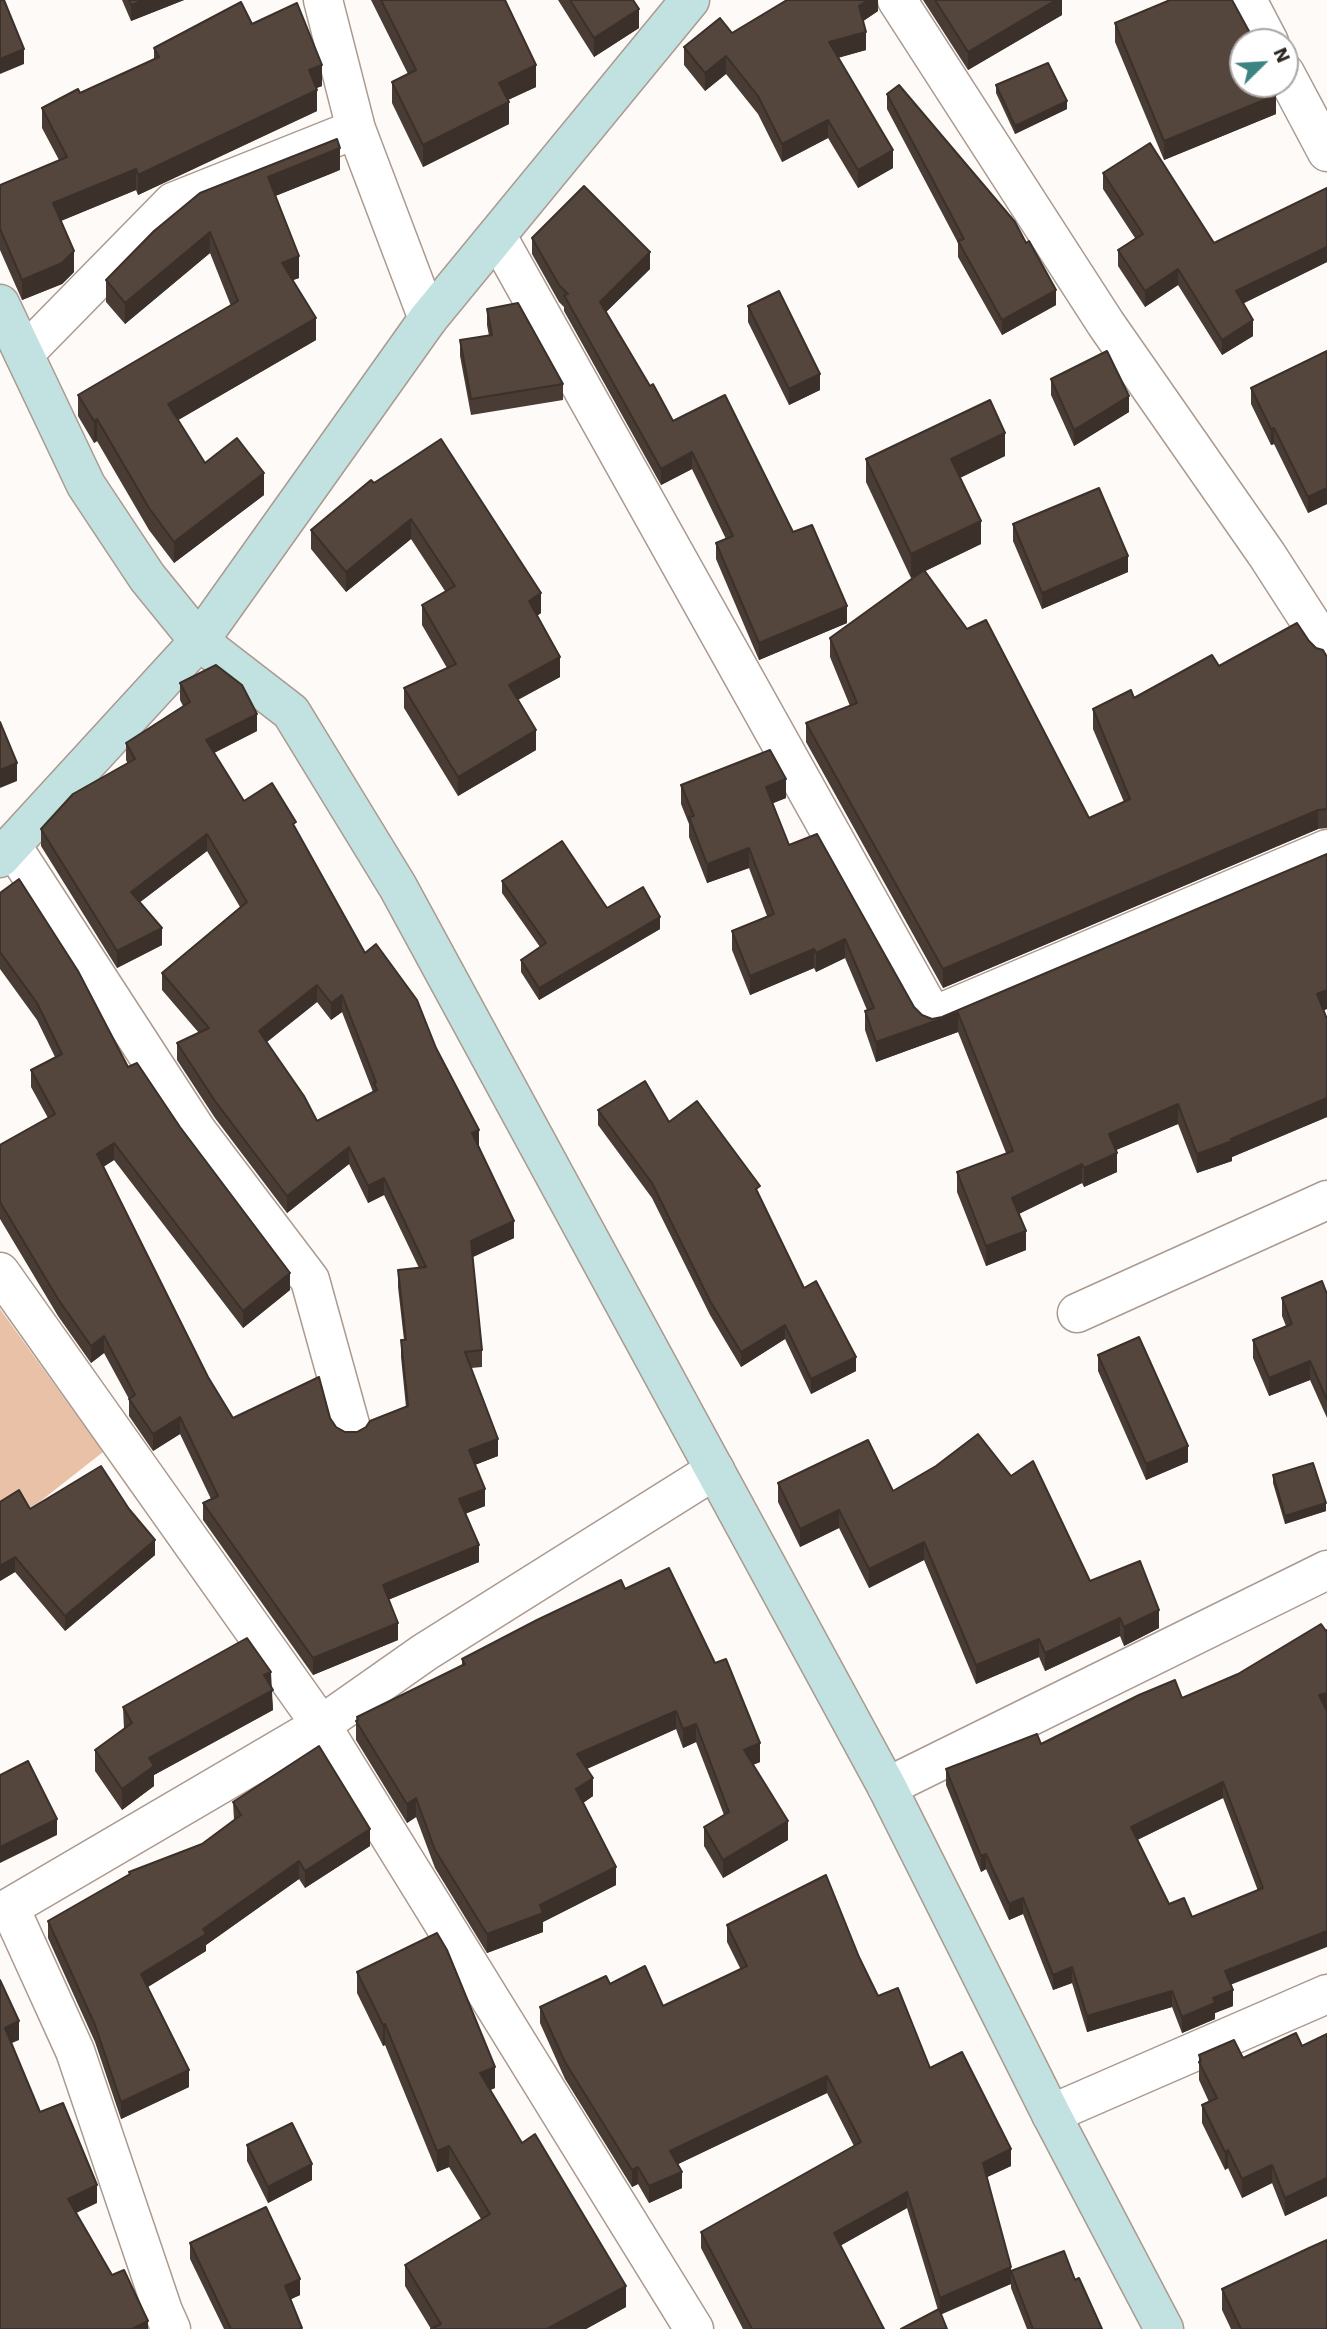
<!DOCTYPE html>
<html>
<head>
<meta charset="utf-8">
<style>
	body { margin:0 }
	#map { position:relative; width:1327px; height:2329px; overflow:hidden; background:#fefaf8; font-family:"Work Sans",sans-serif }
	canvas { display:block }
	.north { position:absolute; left:1229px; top:28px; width:70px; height:70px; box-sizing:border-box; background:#fff; border:2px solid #aba8a6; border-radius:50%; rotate:66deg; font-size:19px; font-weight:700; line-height:28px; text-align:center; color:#2c2621 }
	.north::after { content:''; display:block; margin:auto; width:24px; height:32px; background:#3b8482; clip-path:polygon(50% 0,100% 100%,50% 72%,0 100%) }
</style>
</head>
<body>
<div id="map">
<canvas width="1327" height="2329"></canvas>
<div class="north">N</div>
</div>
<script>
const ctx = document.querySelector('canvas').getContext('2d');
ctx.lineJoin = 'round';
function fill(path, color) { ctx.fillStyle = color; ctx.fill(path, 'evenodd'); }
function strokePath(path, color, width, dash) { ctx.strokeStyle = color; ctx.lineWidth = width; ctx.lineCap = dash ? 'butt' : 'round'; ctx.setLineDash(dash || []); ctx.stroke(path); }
fill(new Path2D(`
	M 0,1309 L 103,1452 L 0,1533 Z`), '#e9c1a6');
const street = new Path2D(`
	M 323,0 L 356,129 L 428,319
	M 897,0 L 1106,324 L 1267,555 L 1327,648
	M 1247,0 L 1269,42
	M 1285,73 L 1327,152
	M 497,236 L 933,1016 L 1327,849
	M 24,354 L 173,202 L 356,129
	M 12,846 L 197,1131 L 310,1280 L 351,1428
	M 0,1272 L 321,1725 L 694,2329
	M 1077,1313 L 1327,1200
	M 887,1787 L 1327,1570
	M 10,1908 L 75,2051 L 163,2311 L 171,2329
	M 0,1913 L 321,1725 L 425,1652 L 715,1470
	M 1051,2114 L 1327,1994`);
const secondary = new Path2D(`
	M 0,304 L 86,485 L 147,577 L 199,641 L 291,712 L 398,887 L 887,1787 L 1051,2114 L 1164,2329
	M 0,858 L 199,641 L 428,319 L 690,0`);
strokePath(street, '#aa9a8f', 41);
strokePath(secondary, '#aa9a8f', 41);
strokePath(street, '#fff', 38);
strokePath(secondary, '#c2e1e1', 38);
fill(new Path2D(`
	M 122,0 L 184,0 L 131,21 Z
	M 371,0 L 505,0 L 536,87 L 508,100 L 509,124 L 423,167 L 392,103 L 392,82 L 408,74 Z
	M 558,0 L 633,0 L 639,28 L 594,57 Z
	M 878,0 L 878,11 L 863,21 L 866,50 L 838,58 L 893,168 L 858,188 L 828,138 L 782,162 L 758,114 L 726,74 L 705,91 L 684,65 L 684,47 L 732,33 Z
	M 923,0 L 1062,0 L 1062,15 L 968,70 Z
	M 1115,23 L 1276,114 L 1164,160 L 1115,42 Z
	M 252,24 L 322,86 L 316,88 L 317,111 L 138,195 L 136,190 L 61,221 L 74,272 L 62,284 L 22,300 L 0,250 L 0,185 L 59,160 L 42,128 L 42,108 L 80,93 L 154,59 L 154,48 Z
	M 996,85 L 1067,109 L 1015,134 L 996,93 Z
	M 887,94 L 1056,305 L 1002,335 L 958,257 L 958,243 L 887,109 Z
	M 340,170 L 275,196 L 299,278 L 293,280 L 316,340 L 178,420 L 205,463 L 264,495 L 174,563 L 149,530 L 97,441 L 94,443 L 78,416 L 78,395 L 231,306 L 210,253 L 125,324 L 106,302 L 106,280 L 154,231 Z
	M 1103,173 L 1214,243 L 1327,262 L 1244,303 L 1253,336 L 1222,355 L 1178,285 L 1145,307 L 1118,266 L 1118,250 L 1135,238 L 1103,189 Z
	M 532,238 L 650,269 L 606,312 L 650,386 L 673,421 L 793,532 L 847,623 L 759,660 L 716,559 L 716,543 L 726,539 L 692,469 L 661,485 L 564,311 L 564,307 L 559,302 L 532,254 Z
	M 748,306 L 820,390 L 789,405 L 748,322 Z
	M 487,309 L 563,384 L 563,400 L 471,415 L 460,356 L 460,340 L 489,336 L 487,325 Z
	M 1327,351 L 1327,504 L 1308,513 L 1274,444 L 1271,445 L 1251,404 L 1251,388 Z
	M 1051,379 L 1129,412 L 1074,446 L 1051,395 Z
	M 1005,456 L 960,478 L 981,544 L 925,571 L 1089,818 L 1124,802 L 1093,729 L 1093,709 L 1134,698 L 1219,666 L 1309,641 L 1327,657 L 1327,828 L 1318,829 L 943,988 L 806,742 L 806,723 L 850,706 L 830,657 L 830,638 L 919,574 L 911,578 L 866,482 L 866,459 Z
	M 374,483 L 541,613 L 537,616 L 560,677 L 518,700 L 536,750 L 458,796 L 404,708 L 404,688 L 447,668 L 422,625 L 422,605 L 445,591 L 411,539 L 346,592 L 311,549 L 311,530 Z
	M 1013,524 L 1128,572 L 1042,609 L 1013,541 Z
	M 180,683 L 257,731 L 214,753 L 244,801 L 296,830 L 365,953 L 436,1048 L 479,1146 L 514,1238 L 472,1257 L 482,1350 L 482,1367 L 471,1368 L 498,1456 L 475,1465 L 485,1506 L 465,1514 L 479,1562 L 388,1600 L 398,1640 L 313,1675 L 203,1520 L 203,1503 L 211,1499 L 180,1434 L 153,1451 L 129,1416 L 129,1399 L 104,1353 L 91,1363 L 58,1316 L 0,1219 L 0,1145 L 48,1118 L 31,1087 L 31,1070 L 55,1057 L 37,1020 L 0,969 L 0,893 L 128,1067 L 180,1127 L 290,1290 L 243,1328 L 114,1160 L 103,1167 L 208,1377 L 233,1418 L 330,1418 L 336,1427 L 345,1432 L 357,1432 L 406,1407 L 401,1357 L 401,1340 L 404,1340 L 398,1287 L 398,1270 L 419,1268 L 384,1195 L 368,1203 L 349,1164 L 287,1213 L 215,1118 L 177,1060 L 177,1043 L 199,1033 L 162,990 L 162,973 L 240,907 L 207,851 L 140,902 L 162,945 L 117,968 L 41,846 L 41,829 L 128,764 L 126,760 L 126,743 L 183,706 L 180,700 ZM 317,1002 L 331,1020 L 342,1012 L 373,1092 L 317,1121 L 267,1042 Z
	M 681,785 L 786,798 L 773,803 L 789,845 L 914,1007 L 922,1015 L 932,1019 L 942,1017 L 1327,854 L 1327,1009 L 1323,1010 L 1327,1019 L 1327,1117 L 1232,1157 L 1232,1161 L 1197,1173 L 1178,1124 L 1116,1150 L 1117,1172 L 1084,1187 L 1082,1183 L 1019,1214 L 1026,1250 L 986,1266 L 957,1192 L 957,1172 L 1006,1153 L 958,1032 L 876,1062 L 865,1030 L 865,1011 L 867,1010 L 845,958 L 816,972 L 814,968 L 750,995 L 732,950 L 732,931 L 767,916 L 749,868 L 707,883 L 689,837 L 689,824 L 681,804 Z
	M 502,881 L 607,908 L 660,929 L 539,1000 L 521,972 L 521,960 L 540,947 L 502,893 Z
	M 598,1110 L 669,1122 L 760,1197 L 804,1288 L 856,1371 L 811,1394 L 785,1339 L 741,1367 L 710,1315 L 652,1198 L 598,1125 Z
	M 1327,1294 L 1327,1418 L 1310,1380 L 1269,1396 L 1253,1358 L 1253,1340 L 1286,1326 L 1282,1316 L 1282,1298 Z
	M 1098,1355 L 1188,1462 L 1146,1480 L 1098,1371 Z
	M 1273,1475 L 1326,1511 L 1285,1524 L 1273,1483 Z
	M 778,1483 L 893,1491 L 1090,1581 L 1159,1628 L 1124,1646 L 1120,1636 L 1045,1671 L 1039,1657 L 976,1684 L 924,1560 L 869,1588 L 839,1528 L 800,1547 L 778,1502 Z
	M 30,1509 L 155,1555 L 65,1631 L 15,1572 L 0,1581 Z
	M 625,1589 L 760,1762 L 753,1765 L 788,1840 L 723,1878 L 704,1846 L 704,1827 L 724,1815 L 696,1742 L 683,1748 L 676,1729 L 587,1769 L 593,1796 L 583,1803 L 616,1885 L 543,1922 L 543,1932 L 487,1953 L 435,1868 L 416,1817 L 407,1823 L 356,1740 L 356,1721 L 357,1717 L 462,1665 L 462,1659 Z
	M 271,1687 L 273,1710 L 154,1775 L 154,1786 L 122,1810 L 95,1771 L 95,1750 L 124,1729 L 123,1707 Z
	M 1182,1698 L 1326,1709 L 1231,1985 L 1233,2006 L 1215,2013 L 1215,2019 L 1182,2033 L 1172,2007 L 1087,2032 L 1072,1983 L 1053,1990 L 1023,1914 L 1009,1920 L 986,1869 L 981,1872 L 946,1785 L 946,1769 L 1041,1744 ZM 1223,1798 L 1258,1891 L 1192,1917 L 1169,1904 L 1137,1840 Z
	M 233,1802 L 370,1846 L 305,1888 L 299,1879 L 206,1945 L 206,1951 L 148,1987 L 189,2087 L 121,2119 L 95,2042 L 48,1938 L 48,1921 L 129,1875 L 129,1872 L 202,1844 L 234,1820 Z
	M 727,1925 L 859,1957 L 878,1996 L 930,2068 L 1011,2166 L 987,2177 L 1011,2271 L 1075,2280 L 1102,2329 L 1027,2329 L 1011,2288 L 1011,2284 L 938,2310 L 907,2208 L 840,2246 L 884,2329 L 743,2329 L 701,2248 L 701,2232 L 854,2146 L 827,2093 L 678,2164 L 682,2188 L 649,2203 L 638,2184 L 632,2187 L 565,2079 L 540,2023 L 540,2007 L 610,1984 L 663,2006 L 741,1970 L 727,1942 Z
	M 357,1972 L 495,2088 L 490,2090 L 522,2143 L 626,2307 L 586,2329 L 431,2329 L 405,2286 L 405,2265 L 481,2219 L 449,2167 L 437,2172 L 385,2045 L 383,2046 L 357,1993 Z
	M 1327,2034 L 1327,2196 L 1285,2216 L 1272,2183 L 1242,2198 L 1228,2168 L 1225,2170 L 1202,2123 L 1202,2105 L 1209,2102 L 1199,2080 L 1199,2055 L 1243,2058 L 1302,2046 Z
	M 247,2145 L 312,2180 L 268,2203 L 247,2161 Z
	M 190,2243 L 300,2295 L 291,2299 L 302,2329 L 224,2329 L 190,2259 Z
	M 1222,2289 L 1327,2329 L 1231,2329 L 1222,2310 Z`), '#483c34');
fill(new Path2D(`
	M 144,0 L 184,0 L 131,21 L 131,5 Z
	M 868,0 L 878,0 L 878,11 L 859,24 L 859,6 Z
	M 1056,0 L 1062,0 L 1062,15 L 968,70 L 968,52 Z
	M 639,9 L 639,28 L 594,57 L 594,38 Z
	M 866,32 L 866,50 L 829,60 L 829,42 Z
	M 24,49 L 24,64 L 0,74 L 0,59 Z
	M 726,56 L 726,74 L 705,91 L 705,73 Z
	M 322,65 L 322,86 L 309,91 L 309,70 Z
	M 536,65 L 536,87 L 499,104 L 499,83 Z
	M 317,90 L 317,111 L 138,195 L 138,175 Z
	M 1276,95 L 1276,114 L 1164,160 L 1164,141 Z
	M 1067,101 L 1067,109 L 1015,134 L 1015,126 Z
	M 509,102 L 509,124 L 423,167 L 423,145 Z
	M 828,120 L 828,138 L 782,162 L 782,144 Z
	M 340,148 L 340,170 L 268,199 L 268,177 Z
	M 893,150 L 893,168 L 858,188 L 858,170 Z
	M 136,169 L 136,190 L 53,224 L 53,203 Z
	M 210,232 L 210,253 L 125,324 L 125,303 Z
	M 1327,247 L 1327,262 L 1236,307 L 1236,291 Z
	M 74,251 L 74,272 L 62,284 L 22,300 L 22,280 Z
	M 650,252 L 650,269 L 600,318 L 600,302 Z
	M 299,256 L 299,278 L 282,284 L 282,263 Z
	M 1178,269 L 1178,285 L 1145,307 L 1145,291 Z
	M 1056,290 L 1056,305 L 1002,335 L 1002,320 Z
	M 316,318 L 316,340 L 168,426 L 168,404 Z
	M 1253,320 L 1253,336 L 1222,355 L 1222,340 Z
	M 820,374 L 820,390 L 789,405 L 789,389 Z
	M 1129,396 L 1129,412 L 1074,446 L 1074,430 Z
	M 97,419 L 97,441 L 94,443 L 94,421 Z
	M 1274,428 L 1274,444 L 1271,445 L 1271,429 Z
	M 1005,433 L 1005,456 L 951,482 L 951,459 Z
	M 692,452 L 692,469 L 661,485 L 661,469 Z
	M 264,473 L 264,495 L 174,563 L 174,542 Z
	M 1327,488 L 1327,504 L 1308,513 L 1308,497 Z
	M 411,519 L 411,539 L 346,592 L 346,572 Z
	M 981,521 L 981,544 L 911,578 L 911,554 Z
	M 1128,556 L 1128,572 L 1042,609 L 1042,593 Z
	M 541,593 L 541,613 L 529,621 L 529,601 Z
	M 847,606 L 847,623 L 759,660 L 759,643 Z
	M 560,657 L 560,677 L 509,704 L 509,685 Z
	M 257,714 L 257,731 L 206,757 L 206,740 Z
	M 536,730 L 536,750 L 458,796 L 458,777 Z
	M 17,763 L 17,781 L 0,788 L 0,770 Z
	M 786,779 L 786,798 L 766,806 L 766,787 Z
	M 1318,810 L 1318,829 L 943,988 L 943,969 Z
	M 207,834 L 207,851 L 131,909 L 131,892 Z
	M 749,848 L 749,868 L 707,883 L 707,864 Z
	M 660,917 L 660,929 L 539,1000 L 539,988 Z
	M 162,928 L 162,945 L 117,968 L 117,951 Z
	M 845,939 L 845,958 L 816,972 L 816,953 Z
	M 814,949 L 814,968 L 750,995 L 750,976 Z
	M 317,985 L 317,1002 L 259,1048 L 259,1031 Z
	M 1327,990 L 1327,1009 L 1317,1013 L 1317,994 Z
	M 342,995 L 342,1012 L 331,1020 L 331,1003 Z
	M 958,1013 L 958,1032 L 876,1062 L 876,1042 Z
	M 1327,1098 L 1327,1117 L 1232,1157 L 1232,1161 L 1197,1173 L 1197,1154 Z
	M 1178,1104 L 1178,1124 L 1109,1153 L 1109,1134 Z
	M 479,1130 L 479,1147 L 472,1133 Z
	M 114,1143 L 114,1160 L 97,1171 L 97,1154 Z
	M 349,1147 L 349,1164 L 287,1213 L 287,1196 Z
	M 1117,1153 L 1117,1172 L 1084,1187 L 1084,1168 Z
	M 1082,1164 L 1082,1183 L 1012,1217 L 1012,1198 Z
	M 384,1178 L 384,1195 L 368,1203 L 368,1186 Z
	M 514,1221 L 514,1238 L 471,1258 L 471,1241 Z
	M 1026,1231 L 1026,1250 L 986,1266 L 986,1246 Z
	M 290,1273 L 290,1290 L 243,1328 L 243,1311 Z
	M 785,1325 L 785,1339 L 741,1367 L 741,1352 Z
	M 104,1336 L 104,1353 L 91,1363 L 91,1346 Z
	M 856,1357 L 856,1371 L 811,1394 L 811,1379 Z
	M 1310,1361 L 1310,1380 L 1269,1396 L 1269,1378 Z
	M 180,1417 L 180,1434 L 153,1451 L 153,1434 Z
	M 498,1439 L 498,1456 L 469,1467 L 469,1450 Z
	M 1188,1446 L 1188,1462 L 1146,1480 L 1146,1464 Z
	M 485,1489 L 485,1506 L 459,1516 L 459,1499 Z
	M 1326,1503 L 1326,1511 L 1285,1524 L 1285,1516 Z
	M 839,1510 L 839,1528 L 800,1547 L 800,1529 Z
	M 155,1540 L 155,1555 L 65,1631 L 65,1616 Z
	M 924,1542 L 924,1560 L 869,1588 L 869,1569 Z
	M 479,1545 L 479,1562 L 383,1602 L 383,1585 Z
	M 15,1557 L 15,1572 L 0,1581 L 0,1566 Z
	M 1159,1610 L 1159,1628 L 1124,1646 L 1124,1627 Z
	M 1120,1618 L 1120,1636 L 1045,1671 L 1045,1653 Z
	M 398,1623 L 398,1640 L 313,1675 L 313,1658 Z
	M 1039,1639 L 1039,1657 L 976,1684 L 976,1665 Z
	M 271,1672 L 273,1710 L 154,1775 L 154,1786 L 122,1810 L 122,1789 L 149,1758 L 264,1675 Z
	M 1327,1693 L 1327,1709 L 1319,1711 L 1319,1695 Z
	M 676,1711 L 676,1729 L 577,1773 L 577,1754 Z
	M 696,1724 L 696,1742 L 683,1748 L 683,1729 Z
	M 760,1743 L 760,1762 L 744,1768 L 744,1750 Z
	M 593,1778 L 593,1796 L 576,1808 L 576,1789 Z
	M 1223,1782 L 1223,1798 L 1131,1843 L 1131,1827 Z
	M 416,1798 L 416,1817 L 407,1823 L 407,1804 Z
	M 57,1819 L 57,1835 L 0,1863 L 0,1847 Z
	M 788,1821 L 788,1840 L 723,1878 L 723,1860 Z
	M 370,1829 L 370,1846 L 305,1888 L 305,1871 Z
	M 986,1854 L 986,1869 L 981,1872 L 981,1856 Z
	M 299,1861 L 299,1879 L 206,1945 L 206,1951 L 141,1991 L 141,1974 Z
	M 616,1867 L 616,1885 L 543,1922 L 543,1932 L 487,1953 L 487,1934 L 540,1905 Z
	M 1023,1898 L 1023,1914 L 1009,1920 L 1009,1904 Z
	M 1327,1931 L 1327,1947 L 1225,1987 L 1225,1971 Z
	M 1072,1967 L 1072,1983 L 1053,1990 L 1053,1975 Z
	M 1233,1990 L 1233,2006 L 1215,2013 L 1215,2019 L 1182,2033 L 1182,2017 L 1213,1998 Z
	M 1172,1991 L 1172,2007 L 1087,2032 L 1087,2016 Z
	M 19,2021 L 19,2040 L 5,2046 L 5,2028 Z
	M 385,2024 L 385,2045 L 383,2046 L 383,2025 Z
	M 495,2067 L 495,2088 L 480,2094 L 480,2073 Z
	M 189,2070 L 189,2087 L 121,2119 L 121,2102 Z
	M 827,2076 L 827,2093 L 670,2168 L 670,2151 Z
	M 449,2146 L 449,2167 L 437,2172 L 437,2151 Z
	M 1011,2149 L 1011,2166 L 983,2179 L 983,2163 Z
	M 1228,2150 L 1228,2168 L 1225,2170 L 1225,2152 Z
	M 312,2164 L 312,2180 L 268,2203 L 268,2187 Z
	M 1272,2165 L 1272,2183 L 1242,2198 L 1242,2179 Z
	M 638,2167 L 638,2184 L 632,2187 L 632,2170 Z
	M 682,2172 L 682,2188 L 649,2203 L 649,2186 Z
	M 1327,2178 L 1327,2196 L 1285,2216 L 1285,2198 Z
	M 97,2185 L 97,2203 L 68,2217 L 68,2199 Z
	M 907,2192 L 907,2208 L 834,2249 L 834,2233 Z
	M 1011,2267 L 1011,2284 L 940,2315 L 940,2298 Z
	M 300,2279 L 300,2295 L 285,2302 L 285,2286 Z
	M 626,2286 L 626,2307 L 586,2329 L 547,2329 Z
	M 148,2321 L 148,2329 L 132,2329 Z`), '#3b312a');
const building = new Path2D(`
	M 0,0 L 4,0 L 24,49 L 0,59 Z
	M 129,0 L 144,0 L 131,5 Z
	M 381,0 L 505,0 L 536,65 L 499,83 L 509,102 L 423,145 L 392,82 L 416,70 Z
	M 570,0 L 633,0 L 639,9 L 594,38 Z
	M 787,0 L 868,0 L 859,6 L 866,32 L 829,42 L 893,150 L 858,170 L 828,120 L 782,144 L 758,96 L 726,56 L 705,73 L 684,47 L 720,18 L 732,33 Z
	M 935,0 L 1056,0 L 968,52 Z
	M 1170,0 L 1232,0 L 1250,33 L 1256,42 L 1243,42 L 1243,84 L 1272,84 L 1276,95 L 1164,141 L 1115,23 Z
	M 241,2 L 252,24 L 297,3 L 322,65 L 309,70 L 317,90 L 138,175 L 136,169 L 53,203 L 74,251 L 62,263 L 22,280 L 0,229 L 0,185 L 67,157 L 42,108 L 78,89 L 80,93 L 159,57 L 154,48 Z
	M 1048,63 L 1067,101 L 1015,126 L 996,85 Z
	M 899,85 L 1015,222 L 1026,243 L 1029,241 L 1056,290 L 1002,320 L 958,241 L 964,239 L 887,94 Z
	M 337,139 L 340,148 L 268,177 L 299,256 L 282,263 L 316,318 L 168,404 L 205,463 L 237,438 L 264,473 L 174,542 L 149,508 L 97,419 L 94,421 L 78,395 L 238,301 L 210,232 L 125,303 L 106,280 L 154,231 L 200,193 Z
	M 1150,143 L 1214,243 L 1327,188 L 1327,247 L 1236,291 L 1253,320 L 1222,340 L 1178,269 L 1145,291 L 1118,250 L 1143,234 L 1103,173 Z
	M 584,186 L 650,252 L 600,302 L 650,386 L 653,384 L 673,421 L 725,395 L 793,532 L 812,525 L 847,606 L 759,643 L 716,543 L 733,536 L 692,452 L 661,469 L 564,295 L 568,294 L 559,285 L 532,238 Z
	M 779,291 L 820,374 L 789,389 L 748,306 Z
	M 518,303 L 563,384 L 471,399 L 460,340 L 492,335 L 487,309 Z
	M 1107,351 L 1129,396 L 1074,430 L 1051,379 Z
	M 1327,351 L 1327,488 L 1308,497 L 1274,428 L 1271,429 L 1251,388 Z
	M 990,400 L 1005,433 L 951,459 L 981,521 L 911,554 L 866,459 Z
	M 441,439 L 541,593 L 529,601 L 560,657 L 509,685 L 536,730 L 458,777 L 404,688 L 456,664 L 422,605 L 455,586 L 411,519 L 346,572 L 311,530 L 371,480 L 374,483 Z
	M 1099,488 L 1128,556 L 1042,593 L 1013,524 Z
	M 924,570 L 967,629 L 986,620 L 1089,818 L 1130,799 L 1093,709 L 1131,690 L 1134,698 L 1212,655 L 1219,666 L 1297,623 L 1309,641 L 1316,648 L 1323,650 L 1327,657 L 1327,809 L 1318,810 L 943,969 L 806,723 L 857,703 L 830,638 Z
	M 216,665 L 242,685 L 257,714 L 206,740 L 244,801 L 272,783 L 296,822 L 293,824 L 365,953 L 376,944 L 417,1000 L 436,1048 L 479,1130 L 472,1133 L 514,1221 L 471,1241 L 482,1350 L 465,1352 L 498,1439 L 469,1450 L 485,1489 L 459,1499 L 479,1545 L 383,1585 L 398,1623 L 313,1658 L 203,1503 L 218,1496 L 180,1417 L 153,1434 L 129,1399 L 135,1395 L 104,1336 L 91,1346 L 58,1299 L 0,1202 L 0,1145 L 55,1114 L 31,1070 L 62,1054 L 37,1003 L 0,952 L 0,893 L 19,879 L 78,971 L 128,1067 L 137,1063 L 180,1127 L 290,1273 L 243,1311 L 114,1143 L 97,1154 L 208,1377 L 233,1418 L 319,1377 L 330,1418 L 336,1427 L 345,1432 L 357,1432 L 366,1427 L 370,1421 L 408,1406 L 401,1340 L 406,1340 L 398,1270 L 426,1267 L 384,1178 L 368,1186 L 349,1147 L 287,1196 L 215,1101 L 177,1043 L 209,1028 L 162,973 L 247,902 L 207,834 L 131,892 L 162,928 L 117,951 L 41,829 L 73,794 L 135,759 L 126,743 L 190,702 L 180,683 ZM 317,985 L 331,1003 L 342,995 L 376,1082 L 374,1083 L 377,1090 L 317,1121 L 304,1096 L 259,1031 Z
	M 0,722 L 17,763 L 0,770 Z
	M 770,750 L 786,779 L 766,787 L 789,845 L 817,834 L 914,1007 L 922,1015 L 932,1019 L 942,1017 L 1327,854 L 1327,990 L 1317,994 L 1327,1019 L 1327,1098 L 1231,1139 L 1232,1141 L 1197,1154 L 1178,1104 L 1109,1134 L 1117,1153 L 1084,1168 L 1082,1164 L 1012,1198 L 1026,1231 L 986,1246 L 957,1172 L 1013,1151 L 958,1013 L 876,1042 L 865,1011 L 874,1008 L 845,939 L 816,953 L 814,949 L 750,976 L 732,931 L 774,914 L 749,848 L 707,864 L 689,817 L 694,816 L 681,785 Z
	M 562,841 L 607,908 L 643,887 L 660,917 L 539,988 L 521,960 L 546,943 L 502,881 Z
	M 645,1081 L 669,1122 L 697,1101 L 760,1186 L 756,1189 L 804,1288 L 816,1281 L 856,1357 L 811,1379 L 785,1325 L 741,1352 L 710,1301 L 652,1183 L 598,1110 Z
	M 1322,1281 L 1327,1294 L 1327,1400 L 1310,1361 L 1269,1378 L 1253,1340 L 1292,1324 L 1282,1298 Z
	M 1139,1337 L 1188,1446 L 1146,1464 L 1098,1355 Z
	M 978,1434 L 1011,1476 L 1033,1461 L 1090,1581 L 1140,1561 L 1159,1610 L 1124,1627 L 1120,1618 L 1045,1653 L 1039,1639 L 976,1665 L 924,1542 L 869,1569 L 839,1510 L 800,1529 L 778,1483 L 868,1440 L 893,1491 L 936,1466 Z
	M 1313,1463 L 1326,1503 L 1285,1516 L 1273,1475 Z
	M 101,1466 L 129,1509 L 155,1540 L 65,1616 L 15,1557 L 0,1566 L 0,1502 L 19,1490 L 30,1509 Z
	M 669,1568 L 715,1663 L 726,1659 L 760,1743 L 744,1750 L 788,1821 L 723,1860 L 704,1827 L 729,1812 L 696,1724 L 683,1729 L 676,1711 L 577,1754 L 593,1778 L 576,1789 L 616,1867 L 540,1905 L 543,1913 L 487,1934 L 435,1850 L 416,1798 L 407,1804 L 356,1721 L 358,1720 L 357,1717 L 465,1664 L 462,1659 L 537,1620 L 621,1580 L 625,1589 Z
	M 1321,1624 L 1326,1631 L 1327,1630 L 1327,1693 L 1319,1695 L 1327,1711 L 1327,1931 L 1225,1971 L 1233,1990 L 1213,1998 L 1215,2003 L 1182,2017 L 1172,1991 L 1087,2016 L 1072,1967 L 1053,1975 L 1023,1898 L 1009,1904 L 986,1854 L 981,1856 L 946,1769 L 1037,1734 L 1041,1744 L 1139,1695 L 1175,1680 L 1182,1698 L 1238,1674 ZM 1223,1782 L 1263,1888 L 1192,1917 L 1184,1898 L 1169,1904 L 1131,1827 Z
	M 247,1638 L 271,1672 L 264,1675 L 273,1690 L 149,1758 L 154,1766 L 122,1789 L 95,1750 L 132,1723 L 123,1707 Z
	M 319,1746 L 370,1829 L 305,1871 L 299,1861 L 203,1929 L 206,1934 L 141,1974 L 189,2070 L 121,2102 L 95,2025 L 48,1921 L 130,1874 L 129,1872 L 202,1844 L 241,1815 L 233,1802 Z
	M 28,1761 L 57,1819 L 0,1847 L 0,1775 Z
	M 826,1875 L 859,1957 L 878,1996 L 898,1988 L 930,2068 L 962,2052 L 1011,2149 L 983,2163 L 1011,2267 L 940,2298 L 907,2192 L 834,2233 L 884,2329 L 752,2329 L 701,2232 L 861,2142 L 827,2076 L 670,2151 L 682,2172 L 649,2186 L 638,2167 L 632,2170 L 565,2062 L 540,2007 L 606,1976 L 610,1984 L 645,1966 L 663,2006 L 747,1966 L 727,1925 Z
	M 437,1933 L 447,1950 L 495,2067 L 480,2073 L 522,2143 L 535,2134 L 626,2286 L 547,2329 L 431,2329 L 441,2324 L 405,2265 L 490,2214 L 449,2146 L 437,2151 L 385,2024 L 383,2025 L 357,1972 Z
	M 0,1980 L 19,2021 L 5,2028 L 40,2112 L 63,2103 L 97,2185 L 68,2199 L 112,2275 L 124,2270 L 148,2321 L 132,2329 L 0,2329 Z
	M 1296,2033 L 1302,2046 L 1327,2034 L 1327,2178 L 1285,2198 L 1272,2165 L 1242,2179 L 1228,2150 L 1225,2152 L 1202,2105 L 1217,2098 L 1199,2062 L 1201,2061 L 1199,2055 L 1234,2040 L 1243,2058 Z
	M 292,2123 L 312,2164 L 268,2187 L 247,2145 Z
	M 266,2207 L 300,2279 L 285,2286 L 302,2328 L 299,2329 L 231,2329 L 190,2243 Z
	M 1327,2240 L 1327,2328 L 1324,2329 L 1241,2329 L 1222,2289 L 1309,2248 Z
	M 1064,2251 L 1075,2280 L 1079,2278 L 1102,2329 L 1033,2329 L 1011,2271 Z
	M 939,2309 L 947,2329 L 901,2329 Z`);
fill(building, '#54463c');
strokePath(building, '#3b312a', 2);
</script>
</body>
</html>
